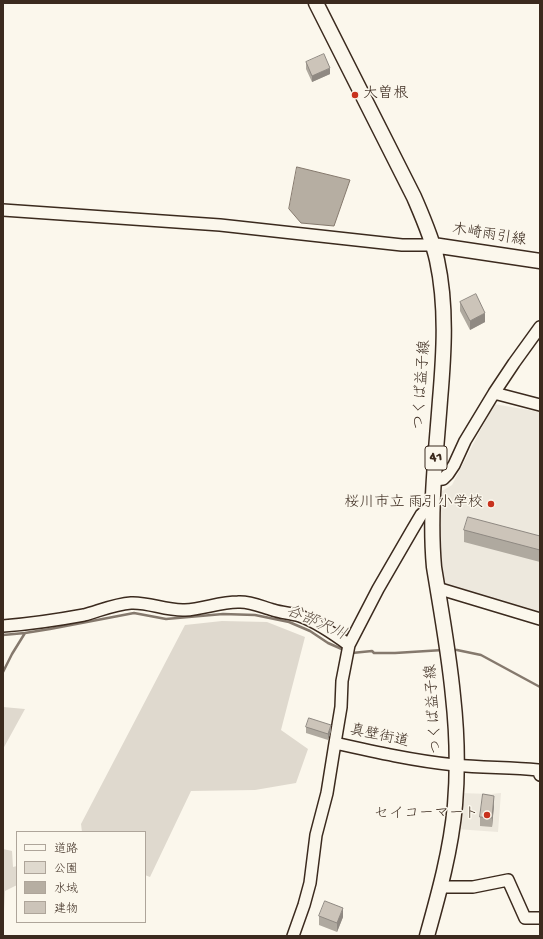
<!DOCTYPE html>
<html>
<head>
<meta charset="utf-8">
<style>
	body { margin:0 }
	#map { position:relative; width:543px; height:939px; overflow:hidden; background:#fbf7ec; font-family:"Gochi Hand","Klee One",sans-serif }
	canvas { display:block }
	.frame { position:absolute; inset:0; border:4px solid #3b2a1e; pointer-events:none }
	.legend { position:absolute; left:16px; top:831px; width:130px; height:92px; box-sizing:border-box; background:#fbf7ec; border:1px solid #aea59a; margin:0; padding:5px 7px; list-style:none; font-size:12px; color:#3b2a1e }
	.legend li { display:flex; align-items:center; gap:8px; height:20px }
	.legend b { width:20px; border:1px solid #aea59a }
</style>
</head>
<body>
<div id="map">
<canvas width="543" height="939"></canvas>
<div class="frame"></div>
<ul class="legend">
<li><b style="height:5px;background:#fbf7ec"></b>道路</li>
<li><b style="height:11px;background:#dfd9ce"></b>公園</li>
<li><b style="height:11px;background:#b6aea2"></b>水域</li>
<li><b style="height:11px;background:#ccc4b9"></b>建物</li>
</ul>
</div>
<script>
const ctx = document.querySelector('canvas').getContext('2d');
ctx.lineJoin = 'round';
function fill(path, color) { ctx.fillStyle = color; ctx.fill(path, 'evenodd'); }
function strokePath(path, color, width, dash) { ctx.strokeStyle = color; ctx.lineWidth = width; ctx.lineCap = dash ? 'butt' : 'round'; ctx.setLineDash(dash || []); ctx.stroke(path); }
function drawText(font, color, halo, rows, align = 'center') {
  ctx.font = font + ' "Gochi Hand","Klee One",sans-serif'; ctx.lineWidth = 3; ctx.setLineDash([]); ctx.textBaseline = 'middle'; ctx.strokeStyle = halo; ctx.fillStyle = color; for (const [text, x, y, turn = 0] of rows) {
    ctx.save(); ctx.translate(x, y); ctx.rotate((+turn || 0) * Math.PI / 180); ctx.textAlign = isNaN(turn) ? turn : align; if (halo) ctx.strokeText(text, 0, 0); ctx.fillText(text, 0, 0); ctx.restore();
  }
}
fill(new Path2D(`
	M 494,404 L 540,412 L 540,614 L 443,583 L 439,552 L 442,491 L 452,485 Z
	M 459,793 L 491,794 L 501,793 L 498,832 L 456,829 Z`), '#ede8dd');
fill(new Path2D(`
	M 222,621 L 267,622 L 305,637 L 281,730 L 308,749 L 296,783 L 255,790 L 191,791 L 150,877 L 145,875 L 145,832 L 82,832 L 81,824 L 185,625 Z
	M 3,707 L 25,709 L 3,749 Z
	M 3,849 L 12,851 L 13,867 L 17,866 L 17,885 L 5,891 L 3,932 Z`), '#dfd9ce');
const water = new Path2D(`
	M 297,167 L 350,180 L 334,226 L 301,223 L 289,209 Z`);
fill(water, '#b6aea2');
strokePath(water, '#85796d', 1);
strokePath(new Path2D(`
	M 3,635 L 25,633 L 50,629 L 134,613 L 166,619 L 223,614 L 255,615 L 289,622 L 310,631 L 328,643 L 344,650
	M 452,650 L 457,650 L 481,655 L 540,687
	M 351,653 L 352,653 L 372,651 L 374,653 L 395,653 L 443,650
	M 3,672 L 12,654 L 25,633`), '#85796d', 2.5);
const minor = new Path2D(`
	M 3,210 L 220,225 L 402,245 L 433,245
	M 494,393 L 540,405
	M 434,480 L 443,479 L 448,474 L 454,465 L 465,441 L 494,393 L 514,363 L 540,327
	M 437,588 L 540,619
	M 3,626 C 30,624 57,620 84,615 C 99,611 115,604 131,603 C 149,602 166,611 185,610 C 203,609 220,602 238,602 C 250,601 262,607 273,610 C 282,613 291,613 300,616 C 317,622 334,634 349,645
	M 335,743 C 375,752 415,761 455,765 C 483,768 510,767 538,770 L 540,775
	M 441,887 L 473,887 L 508,880 L 525,918 L 540,918
	M 293,936 L 304,905 L 310,883 L 316,835 L 327,793 L 335,743 L 341,707 L 342,681 L 349,645 L 378,589 L 411,532 L 421,515 L 433,504`);
const major = new Path2D(`
	M 316,3 L 414,197 C 423,218 432,238 437,260 C 447,306 444,353 440,400 C 436,455 429,511 434,567 C 441,610 449,653 453,696 C 457,732 458,769 455,805 C 451,850 439,893 427,936
	M 433,245 L 540,261`);
strokePath(minor, '#3b2a1e', 14);
strokePath(major, '#3b2a1e', 17);
strokePath(minor, '#fbf7ec', 11);
strokePath(major, '#fbf7ec', 14);
fill(new Path2D(`
	M 306,62 L 330,74 L 312,82 L 306,69 Z
	M 460,302 L 485,322 L 470,330 L 460,311 Z
	M 464,530 L 540,536 L 540,562 L 464,542 Z
	M 306,727 L 331,731 L 328,740 L 306,733 Z
	M 494,805 L 492,827 L 480,826 L 480,817 Z
	M 319,916 L 343,917 L 337,932 L 319,925 Z`), '#afa99f');
fill(new Path2D(`
	M 330,68 L 330,74 L 312,82 L 312,76 Z
	M 485,313 L 485,322 L 470,330 L 470,321 Z
	M 331,725 L 331,731 L 328,740 L 328,734 Z
	M 494,796 L 494,805 L 492,827 L 492,818 Z
	M 343,908 L 343,917 L 337,932 L 337,923 Z`), '#8f8982');
const building = new Path2D(`
	M 324,54 L 330,68 L 312,76 L 306,62 Z
	M 476,294 L 485,313 L 470,321 L 460,302 Z
	M 468,517 L 540,536 L 540,550 L 464,530 Z
	M 309,718 L 331,725 L 328,734 L 306,727 Z
	M 483,794 L 494,796 L 492,818 L 480,817 Z
	M 325,901 L 343,908 L 337,923 L 319,916 Z`);
fill(building, '#ccc4b9');
strokePath(building, '#8f8982', 1);
for (const [x, y, r, color] of [
	[355,95,4,"#c8321e"],
	[491,504,4,"#c8321e"],
	[487,815,4,"#c8321e"]
]) { const dot = new Path2D(); dot.arc(x, y, r, 0, 2 * Math.PI); ctx.fillStyle = color; ctx.fill(dot); strokePath(dot, '#fbf7ec', 1.5); }
for (const [x, y, w] of [
	[436,458,22]
]) { const box = new Path2D(); box.roundRect(x - w / 2, y - 12, w, 24, 3); ctx.fillStyle = '#fbf7ec'; ctx.fill(box); strokePath(box, '#3b2a1e', 1); }
drawText('bold 14px', '#3b2a1e', null, [
	["41",436,458]
]);
drawText('15px', '#3b2a1e', '#fbf7ec', [
	["大曽根",363,95,"left"],
	["桜川市立 雨引小学校",483,504],
	["セイコーマート",479,815]
], 'right');
drawText('15px', '#3b2a1e', '#fbf7ec', [
	["木崎雨引線",489,236,9],
	["つくば益子線",423,385,-86],
	["つくば益子線",435,709,-94],
	["真壁街道",379,737,12]
]);
drawText('italic 16px', '#605246', '#fbf7ec', [
	["谷部沢川",316,624,24]
]);
</script>
</body>
</html>
